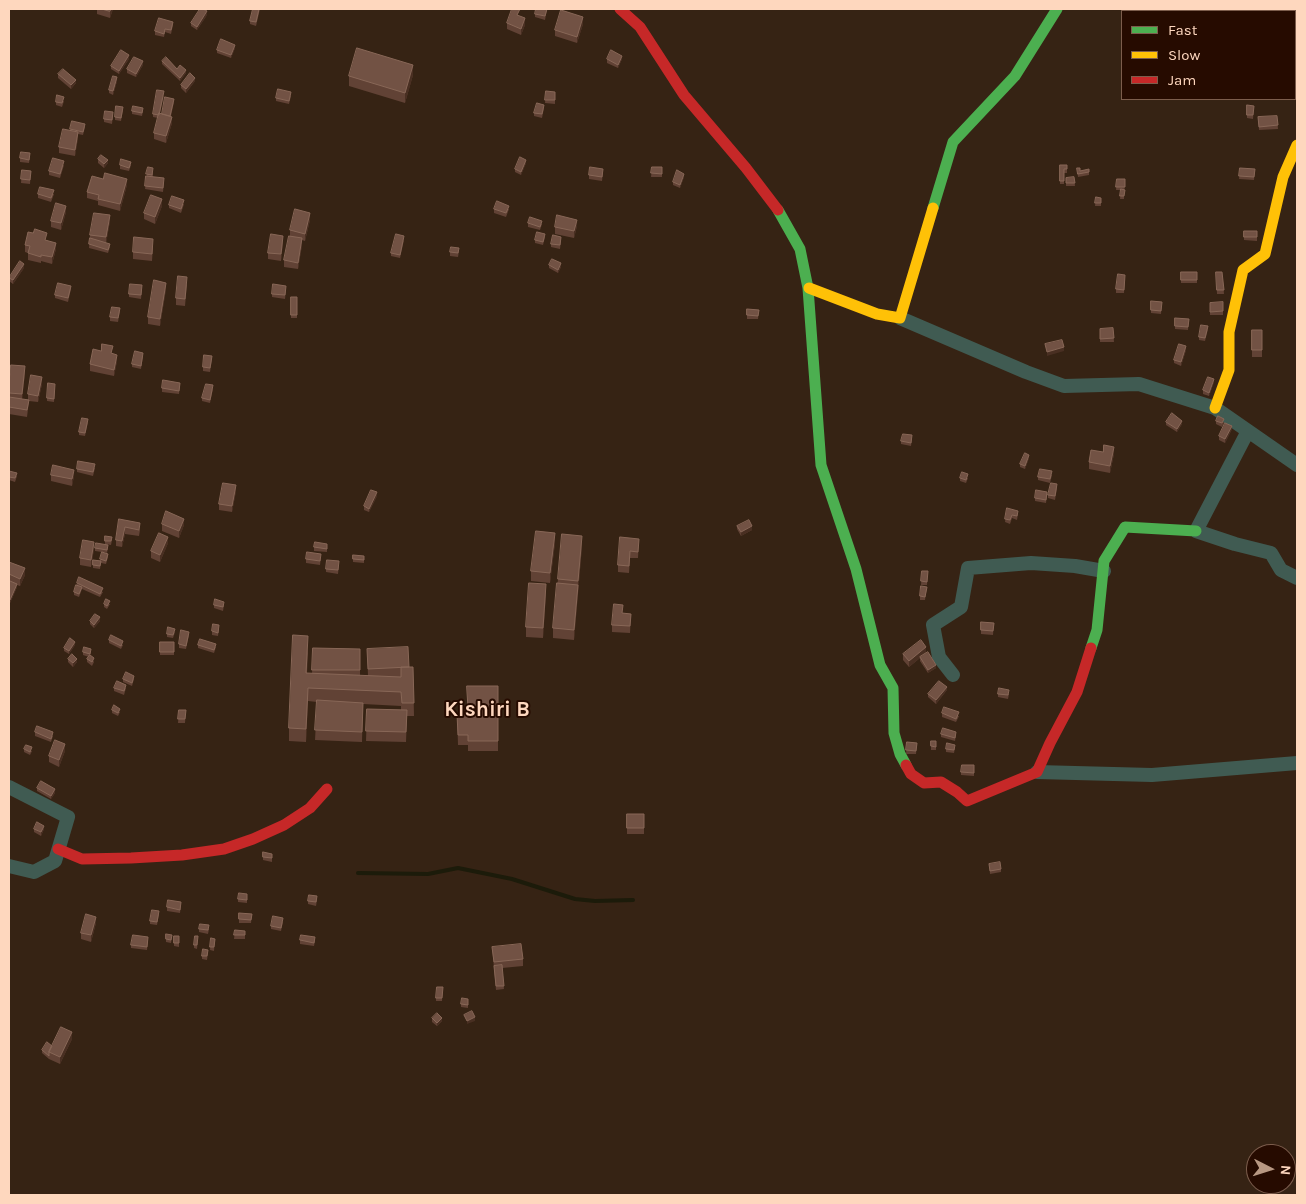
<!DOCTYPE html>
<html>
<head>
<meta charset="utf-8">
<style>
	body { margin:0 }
	#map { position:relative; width:1306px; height:1204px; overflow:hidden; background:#362314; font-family:Karla,sans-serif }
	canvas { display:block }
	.frame { position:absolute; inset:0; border:10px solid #fed7be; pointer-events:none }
	.legend { position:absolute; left:1121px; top:10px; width:175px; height:90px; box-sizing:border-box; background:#260b00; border:1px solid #7c5d4c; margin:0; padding:6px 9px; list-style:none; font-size:15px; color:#fed7be }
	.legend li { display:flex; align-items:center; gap:10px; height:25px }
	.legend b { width:25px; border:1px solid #7c5d4c }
	.north { position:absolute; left:1246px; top:1144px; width:50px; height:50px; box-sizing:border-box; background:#260b00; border:1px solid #7c5d4c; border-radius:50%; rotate:95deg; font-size:14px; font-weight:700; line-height:20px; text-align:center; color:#fed7be }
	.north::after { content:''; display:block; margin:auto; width:18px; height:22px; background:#b89882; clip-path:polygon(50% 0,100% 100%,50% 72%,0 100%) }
</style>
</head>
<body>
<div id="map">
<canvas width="1306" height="1204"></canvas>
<div class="frame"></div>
<ul class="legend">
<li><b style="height:6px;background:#4caf50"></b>Fast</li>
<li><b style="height:6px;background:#ffc107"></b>Slow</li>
<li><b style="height:6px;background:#c62828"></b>Jam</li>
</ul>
<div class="north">N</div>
</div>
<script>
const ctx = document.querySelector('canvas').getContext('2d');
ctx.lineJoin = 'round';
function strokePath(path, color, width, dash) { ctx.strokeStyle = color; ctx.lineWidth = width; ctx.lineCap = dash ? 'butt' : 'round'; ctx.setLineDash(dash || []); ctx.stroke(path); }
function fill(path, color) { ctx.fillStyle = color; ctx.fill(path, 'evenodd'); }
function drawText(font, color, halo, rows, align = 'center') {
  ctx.font = font + ' Karla,sans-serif'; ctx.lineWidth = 4; ctx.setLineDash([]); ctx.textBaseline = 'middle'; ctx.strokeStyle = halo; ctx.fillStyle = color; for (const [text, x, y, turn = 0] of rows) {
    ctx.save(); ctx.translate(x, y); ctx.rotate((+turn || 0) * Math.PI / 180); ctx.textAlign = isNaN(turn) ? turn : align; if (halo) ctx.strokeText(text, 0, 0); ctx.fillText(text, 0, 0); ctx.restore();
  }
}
strokePath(new Path2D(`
	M 358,873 L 428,874 L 458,868 L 512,879 L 575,899 L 595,901 L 633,900`), '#1c1b0a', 4);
strokePath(new Path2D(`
	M 1279,11 L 1280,9
	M 1295,37 L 1297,39
	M 900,318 L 1026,372 L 1064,386 L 1139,384 L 1215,408 L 1297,465
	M 1248,431 L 1196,531 L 1235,544 L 1271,553 L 1281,570 L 1297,578
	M 953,675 L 939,657 L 933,625 L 961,607 L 968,568 L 1031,563 L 1075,566 L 1104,571
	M 1037,772 L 1152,775 L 1297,763
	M 9,787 L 68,817 L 55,861 L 34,872 L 9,866`), '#405b52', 14);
strokePath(new Path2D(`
	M 933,208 L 953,142 L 1015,76 L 1057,9
	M 778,210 L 800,249 L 808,288
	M 809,288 L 808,288 L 821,465 L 856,569 L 880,665 L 893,688 L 894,733 L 900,754 L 906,765
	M 1091,648 L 1097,630 L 1104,561 L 1125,527 L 1196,531`), '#4caf50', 11);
strokePath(new Path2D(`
	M 809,288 L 877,314 L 900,318 L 933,208
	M 1215,408 L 1229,370 L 1229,332 L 1243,270 L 1265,254 L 1283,177 L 1297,145`), '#ffc107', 11);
strokePath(new Path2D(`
	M 620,9 L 640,27 L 684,95 L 746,168 L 778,210
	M 906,765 L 911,774 L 924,783 L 941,782 L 957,792 L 967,801 L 1037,772 L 1050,743 L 1077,692 L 1091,648
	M 58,849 L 82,859 L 131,858 L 182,855 L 224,849 L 253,839 L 284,825 L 310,808 L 327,789`), '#c62828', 11);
fill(new Path2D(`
	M 97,9 L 113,9 L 110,18 L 97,14 Z
	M 253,9 L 260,9 L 256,26 L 250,24 L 250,21 Z
	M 547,9 L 545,20 L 535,17 L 535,14 Z
	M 207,15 L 197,30 L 191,26 L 191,23 Z
	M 519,16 L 525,25 L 521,35 L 507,29 L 507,23 Z
	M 583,24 L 577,43 L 555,36 L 555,30 Z
	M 173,25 L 171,34 L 165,32 L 164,37 L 155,35 L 155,31 Z
	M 235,48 L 231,58 L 217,53 L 217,50 Z
	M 129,59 L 119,74 L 111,69 L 111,66 Z
	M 607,59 L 622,59 L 618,68 L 607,63 Z
	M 162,61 L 177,69 L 186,73 L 180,81 L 162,64 Z
	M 143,65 L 136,77 L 127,73 L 127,69 Z
	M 58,74 L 76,83 L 71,89 L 58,78 Z
	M 413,75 L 405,103 L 349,86 L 349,76 Z
	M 117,81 L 113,95 L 109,93 L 109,90 Z
	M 195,81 L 186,93 L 181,88 L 181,85 Z
	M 546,91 L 555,92 L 555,104 L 545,103 Z
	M 164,95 L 160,113 L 162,114 L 174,102 L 171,116 L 172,123 L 166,143 L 154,139 L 154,133 L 158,118 L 153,117 L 153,114 Z
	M 291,96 L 289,104 L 276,101 L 276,98 Z
	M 64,101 L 62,107 L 56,105 L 56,102 Z
	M 1247,105 L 1254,106 L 1253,119 L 1247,118 Z
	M 544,108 L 542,118 L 534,116 L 534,113 Z
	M 123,110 L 121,121 L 115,120 L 115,117 Z
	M 132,111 L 143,111 L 142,116 L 132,114 Z
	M 113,115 L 112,124 L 104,122 L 104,119 Z
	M 1277,116 L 1278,129 L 1259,130 L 1258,117 Z
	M 72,121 L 85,127 L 83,135 L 78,134 L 78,138 L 75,156 L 59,153 L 59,147 L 70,130 Z
	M 30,157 L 29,163 L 20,162 L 20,158 Z
	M 98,159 L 108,163 L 104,168 L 98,163 Z
	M 526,163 L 521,175 L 515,172 L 515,169 Z
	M 64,165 L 60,178 L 49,175 L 49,171 Z
	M 120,165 L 131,165 L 129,171 L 120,169 Z
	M 1060,165 L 1067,165 L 1067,173 L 1064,173 L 1064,184 L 1060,184 Z
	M 148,167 L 153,171 L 153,177 L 164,182 L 163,192 L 145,189 Z
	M 652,167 L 662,167 L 662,177 L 651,177 Z
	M 1077,168 L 1080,171 L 1089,169 L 1089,175 L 1078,177 Z
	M 1240,168 L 1255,169 L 1254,180 L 1239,179 Z
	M 22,170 L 31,171 L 30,184 L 21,183 Z
	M 603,172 L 602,181 L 589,179 L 589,175 Z
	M 684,177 L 680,188 L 673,185 L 673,182 Z
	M 1074,177 L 1075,186 L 1066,186 L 1066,178 Z
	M 103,179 L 127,185 L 120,211 L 98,205 L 98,201 L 87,198 L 87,192 Z
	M 1117,179 L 1125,179 L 1124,199 L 1120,199 L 1121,190 L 1116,190 Z
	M 38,194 L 54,194 L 51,202 L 38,198 Z
	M 1096,197 L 1101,198 L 1101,206 L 1095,206 Z
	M 184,204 L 181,213 L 169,208 L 169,205 Z
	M 162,206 L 155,224 L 144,219 L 144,213 Z
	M 494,209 L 509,209 L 506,217 L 494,213 Z
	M 66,212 L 61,230 L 51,227 L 51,221 Z
	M 310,220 L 305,241 L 302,240 L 302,245 L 298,269 L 284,267 L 284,260 L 290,236 L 290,230 Z
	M 110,221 L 106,243 L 110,247 L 108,253 L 89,248 L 90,235 Z
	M 528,223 L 542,224 L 540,230 L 528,227 Z
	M 577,226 L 574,238 L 555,234 L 555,227 Z
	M 1257,231 L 1257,241 L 1244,240 L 1244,237 Z
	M 545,237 L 543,245 L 535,243 L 535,240 Z
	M 47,240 L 56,249 L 52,264 L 41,261 L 41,263 L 28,260 L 28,253 L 25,252 L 25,245 Z
	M 404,240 L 400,258 L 391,256 L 391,253 Z
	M 561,240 L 560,249 L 551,247 L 551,244 Z
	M 283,242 L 281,261 L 268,259 L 268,253 Z
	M 153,246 L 152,261 L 133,259 L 133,252 Z
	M 459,251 L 458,257 L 450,256 L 450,252 Z
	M 549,265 L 561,267 L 558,273 L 549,268 Z
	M 24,268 L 13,284 L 9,281 L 9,278 Z
	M 1181,272 L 1197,272 L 1197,283 L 1181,283 Z
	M 1216,272 L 1222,272 L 1224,294 L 1217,294 Z
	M 1125,278 L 1124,293 L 1116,293 L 1116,289 Z
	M 187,284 L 185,306 L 176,305 L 176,298 Z
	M 71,289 L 68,302 L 55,298 L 55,295 Z
	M 142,289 L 141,299 L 129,297 L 129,294 Z
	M 166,289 L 160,326 L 148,324 L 148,317 Z
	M 286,289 L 285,299 L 272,297 L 272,294 Z
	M 291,297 L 297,297 L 297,318 L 291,318 Z
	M 1151,301 L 1162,302 L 1161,314 L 1151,313 Z
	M 1223,302 L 1223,315 L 1210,315 L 1210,303 Z
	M 747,309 L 759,310 L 758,319 L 747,319 Z
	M 120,311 L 118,322 L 110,321 L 110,317 Z
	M 1175,318 L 1189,319 L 1188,330 L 1175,329 Z
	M 1113,328 L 1114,342 L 1100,342 L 1100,329 Z
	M 1208,329 L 1205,341 L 1199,340 L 1199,337 Z
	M 1252,330 L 1262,330 L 1262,357 L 1252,357 Z
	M 1186,350 L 1181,366 L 1174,363 L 1174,360 Z
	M 101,351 L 113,354 L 117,361 L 114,376 L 90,371 L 90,364 Z
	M 143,356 L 141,369 L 132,367 L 132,364 Z
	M 212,359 L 210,372 L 203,371 L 203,367 Z
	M 25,373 L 22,399 L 28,400 L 28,394 L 42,384 L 38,402 L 29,401 L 27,417 L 9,414 L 9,383 Z
	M 1214,382 L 1209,396 L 1203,394 L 1203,390 Z
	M 180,386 L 179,394 L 162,392 L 162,388 Z
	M 55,387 L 54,402 L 47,401 L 47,398 Z
	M 213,389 L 210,403 L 202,401 L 202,398 Z
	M 1216,421 L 1224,422 L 1222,427 L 1216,424 Z
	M 88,422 L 85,436 L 79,435 L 79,432 Z
	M 1166,422 L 1182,424 L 1177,432 L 1166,425 Z
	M 1232,429 L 1225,443 L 1219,440 L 1219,436 Z
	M 912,439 L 911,446 L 901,444 L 901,441 Z
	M 1114,454 L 1110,473 L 1089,469 L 1089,462 Z
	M 1029,458 L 1025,469 L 1020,467 L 1020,464 Z
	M 95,468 L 93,476 L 77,472 L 77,469 Z
	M 9,471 L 17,476 L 15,482 L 9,480 Z
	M 51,475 L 74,476 L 72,486 L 51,481 Z
	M 1052,475 L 1050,483 L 1038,480 L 1038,477 Z
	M 960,478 L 968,478 L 966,483 L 960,481 Z
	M 1057,488 L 1055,500 L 1048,498 L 1048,495 Z
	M 236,491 L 232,512 L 219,510 L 219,504 Z
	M 1047,495 L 1046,503 L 1035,501 L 1035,498 Z
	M 377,496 L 369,512 L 364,510 L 364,506 Z
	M 1007,508 L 1018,514 L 1017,520 L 1012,518 L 1010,524 L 1005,522 Z
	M 119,519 L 140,530 L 139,536 L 125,534 L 122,547 L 116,546 L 116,540 Z
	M 162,524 L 184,525 L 179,538 L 162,531 Z
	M 737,526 L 752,530 L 741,536 L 737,529 Z
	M 105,536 L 112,540 L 111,545 L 105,544 Z
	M 639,539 L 638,558 L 630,558 L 629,573 L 618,572 L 618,565 Z
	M 168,543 L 160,562 L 151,558 L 151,551 Z
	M 555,543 L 550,583 L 531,581 L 531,571 Z
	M 582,546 L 574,640 L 553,638 L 553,628 L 558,579 Z
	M 314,547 L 327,547 L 327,552 L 314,551 Z
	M 95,548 L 108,548 L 107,553 L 103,552 L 108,557 L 106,564 L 101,563 L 100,569 L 93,568 L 93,560 L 100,561 L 102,552 L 95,551 Z
	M 94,549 L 91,567 L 80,565 L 80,558 Z
	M 353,555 L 364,556 L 364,563 L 353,562 Z
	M 321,557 L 320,565 L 306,563 L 306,559 Z
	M 9,562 L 25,575 L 20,586 L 17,585 L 17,587 L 10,603 L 9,603 Z
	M 339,565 L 338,574 L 326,572 L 326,569 Z
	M 922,571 L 928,571 L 927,585 L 921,585 Z
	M 77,583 L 103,592 L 100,597 L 82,589 L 79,597 L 74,595 L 74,592 Z
	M 927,587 L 925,600 L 920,600 L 920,596 Z
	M 546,594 L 543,638 L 526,637 L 526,627 Z
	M 104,604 L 110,604 L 107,609 L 104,607 Z
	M 214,605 L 224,605 L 223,611 L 214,608 Z
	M 623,613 L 631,614 L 630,633 L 612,632 L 612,625 Z
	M 90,621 L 100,621 L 94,628 L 90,624 Z
	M 981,622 L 994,623 L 993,635 L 981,634 Z
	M 219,629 L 218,636 L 212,635 L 212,631 Z
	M 175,632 L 173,638 L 167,637 L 167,634 Z
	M 189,635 L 186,649 L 179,648 L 179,644 Z
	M 109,640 L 123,645 L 121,649 L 109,643 Z
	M 160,642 L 174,642 L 174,655 L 160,655 Z
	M 75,645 L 69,654 L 64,651 L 64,648 Z
	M 198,645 L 216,647 L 214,653 L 198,648 Z
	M 313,648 L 360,649 L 360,676 L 368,676 L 367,649 L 409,667 L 413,667 L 414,716 L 407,716 L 406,742 L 366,741 L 367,709 L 401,710 L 401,706 L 363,704 L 362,742 L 315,740 L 317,702 L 308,701 L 306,742 L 289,741 L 289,728 L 308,649 L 307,673 L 312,674 Z
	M 83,652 L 91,652 L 90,655 L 94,662 L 92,666 L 87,662 L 87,659 L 89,657 L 83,655 Z
	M 926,653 L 936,668 L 928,673 L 920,661 L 920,658 L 909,667 L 903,660 L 903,654 Z
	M 68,659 L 77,662 L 73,667 L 68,662 Z
	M 123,679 L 134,679 L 132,686 L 123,682 Z
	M 498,686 L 498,751 L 468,751 L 468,745 L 458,745 L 457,714 L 468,714 Z
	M 114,688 L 126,688 L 124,695 L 114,691 Z
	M 947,690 L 936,704 L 928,697 L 928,694 Z
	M 998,694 L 1009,694 L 1008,699 L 998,697 Z
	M 112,710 L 120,712 L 118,716 L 112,713 Z
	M 179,710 L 186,710 L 185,723 L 178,723 Z
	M 942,713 L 959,716 L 956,722 L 942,717 Z
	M 35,732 L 53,736 L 51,742 L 35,736 Z
	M 941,734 L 956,735 L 955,741 L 941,737 Z
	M 931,741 L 936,741 L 936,750 L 931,750 Z
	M 907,742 L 917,743 L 916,754 L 906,754 Z
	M 955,748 L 954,753 L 946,752 L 946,749 Z
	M 24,749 L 32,751 L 30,755 L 24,752 Z
	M 65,751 L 59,767 L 49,762 L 49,756 Z
	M 974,765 L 974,776 L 961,775 L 961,772 Z
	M 37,788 L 55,793 L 51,799 L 37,791 Z
	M 627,814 L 644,814 L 644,834 L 627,834 Z
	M 34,829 L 44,829 L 41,836 L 34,832 Z
	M 263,857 L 272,857 L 272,862 L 263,860 Z
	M 989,864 L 1001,869 L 1001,872 L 990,874 Z
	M 247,898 L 247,903 L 238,902 L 238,899 Z
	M 317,900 L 316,906 L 308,904 L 308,901 Z
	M 181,905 L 180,913 L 167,911 L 167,907 Z
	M 239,913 L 252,914 L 251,923 L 239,923 Z
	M 159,914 L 157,925 L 150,924 L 150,921 Z
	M 283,922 L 281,931 L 271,929 L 271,926 Z
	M 96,923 L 91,942 L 81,939 L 81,933 Z
	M 199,929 L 209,929 L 208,934 L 199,932 Z
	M 235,930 L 245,931 L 245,939 L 234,939 Z
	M 166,934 L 172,938 L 171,943 L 166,942 Z
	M 174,936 L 179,936 L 179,947 L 174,946 Z
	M 211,938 L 215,939 L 214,951 L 210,950 Z
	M 198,939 L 197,949 L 194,948 L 194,945 Z
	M 148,940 L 147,950 L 131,948 L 131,945 Z
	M 300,940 L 315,941 L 314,946 L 300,944 Z
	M 492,947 L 523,959 L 523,966 L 502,968 L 504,989 L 496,990 Z
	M 208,953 L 207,960 L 202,959 L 202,956 Z
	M 443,987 L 442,1001 L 436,1001 L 436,998 Z
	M 468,1002 L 468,1008 L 461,1007 L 461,1004 Z
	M 432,1018 L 442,1021 L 437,1026 L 432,1022 Z
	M 72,1039 L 60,1064 L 49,1059 L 42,1053 L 42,1050 Z`), '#614235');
fill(new Path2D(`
	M 111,9 L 113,9 L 110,18 L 110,11 Z
	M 207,11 L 207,15 L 197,30 L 197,27 Z
	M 583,17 L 583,24 L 577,43 L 577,37 Z
	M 525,18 L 525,25 L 521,35 L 521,29 Z
	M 235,45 L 235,48 L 231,58 L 231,55 Z
	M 129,55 L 129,59 L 119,74 L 119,71 Z
	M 622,56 L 622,59 L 618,68 L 618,65 Z
	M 143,61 L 143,65 L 136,77 L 136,74 Z
	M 413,65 L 413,75 L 405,103 L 405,93 Z
	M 186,70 L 186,73 L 180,81 L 180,78 Z
	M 117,77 L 117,81 L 113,95 L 113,91 Z
	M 195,78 L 195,81 L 186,93 L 186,89 Z
	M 76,80 L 76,83 L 71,89 L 71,85 Z
	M 172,117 L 172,123 L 166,143 L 166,136 Z
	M 78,132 L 78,138 L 75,156 L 75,150 Z
	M 108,160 L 108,163 L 104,168 L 104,164 Z
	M 526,160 L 526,163 L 521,175 L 521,172 Z
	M 684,174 L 684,177 L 680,188 L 680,185 Z
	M 127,179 L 127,185 L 120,211 L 120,204 Z
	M 162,199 L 162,206 L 155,224 L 155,217 Z
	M 66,206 L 66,212 L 61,230 L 61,223 Z
	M 310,213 L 310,220 L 305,241 L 305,234 Z
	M 110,215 L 110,221 L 106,244 L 106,237 Z
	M 577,220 L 577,226 L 574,238 L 574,231 Z
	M 283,236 L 283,242 L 281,261 L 281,254 Z
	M 302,238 L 302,245 L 298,269 L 298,263 Z
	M 56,243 L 56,249 L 52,264 L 52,257 Z
	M 561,263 L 561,267 L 558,273 L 558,270 Z
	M 24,264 L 24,268 L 13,284 L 13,280 Z
	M 166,283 L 166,289 L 160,326 L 160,319 Z
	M 1186,346 L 1186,350 L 1181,366 L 1181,362 Z
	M 1064,347 L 1064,351 L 1047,356 L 1047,352 Z
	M 117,355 L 117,361 L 114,376 L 114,370 Z
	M 25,366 L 25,373 L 22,401 L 22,394 Z
	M 42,377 L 42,384 L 38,402 L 38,396 Z
	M 1214,379 L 1214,382 L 1209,396 L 1209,393 Z
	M 1182,421 L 1182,424 L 1177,432 L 1177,429 Z
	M 1232,426 L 1232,429 L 1225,443 L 1225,439 Z
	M 1114,447 L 1114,454 L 1110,473 L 1110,466 Z
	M 1029,455 L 1029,458 L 1025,469 L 1025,466 Z
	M 74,470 L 74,476 L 72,486 L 72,479 Z
	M 236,485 L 236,491 L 232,512 L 232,506 Z
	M 377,492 L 377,496 L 369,512 L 369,509 Z
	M 184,519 L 184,525 L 179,538 L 179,531 Z
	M 752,526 L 752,530 L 741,536 L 741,532 Z
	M 125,527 L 125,534 L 122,547 L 122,541 Z
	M 555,533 L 555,543 L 550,583 L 550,573 Z
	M 582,536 L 582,546 L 578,595 L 574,640 L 574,630 Z
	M 168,537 L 168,543 L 160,562 L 160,555 Z
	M 94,542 L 94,549 L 91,567 L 91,560 Z
	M 25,568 L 25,575 L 20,586 L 20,579 Z
	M 17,584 L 17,587 L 10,603 L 10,600 Z
	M 546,584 L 546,594 L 543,638 L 543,628 Z
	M 100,617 L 100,621 L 94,628 L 94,625 Z
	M 75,642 L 75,645 L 69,654 L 69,651 Z
	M 926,647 L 926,653 L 909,667 L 909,661 Z
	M 77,659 L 77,662 L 73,667 L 73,663 Z
	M 936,665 L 936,668 L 928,673 L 928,670 Z
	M 947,687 L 947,690 L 936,704 L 936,700 Z
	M 308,688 L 308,701 L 306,742 L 306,729 Z
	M 65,744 L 65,751 L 59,767 L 59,760 Z
	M 55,789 L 55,793 L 51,799 L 51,796 Z
	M 44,826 L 44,829 L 41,836 L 41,832 Z
	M 96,917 L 96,923 L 91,942 L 91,935 Z
	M 475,1017 L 475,1021 L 467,1024 L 467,1021 Z
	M 442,1018 L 442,1021 L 437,1026 L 437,1023 Z
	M 72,1032 L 72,1039 L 60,1064 L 60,1057 Z`), '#492f22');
const building = new Path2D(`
	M 102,9 L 111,9 L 110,11 Z
	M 200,9 L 203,9 L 207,11 L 197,27 L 191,23 Z
	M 253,9 L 259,9 L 256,22 L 250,21 Z
	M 512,9 L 520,9 L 517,15 L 525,18 L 521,29 L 507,23 Z
	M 536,9 L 547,9 L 545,16 L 535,14 Z
	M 561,10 L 583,17 L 577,37 L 555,30 Z
	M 159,18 L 173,22 L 171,30 L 165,29 L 164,34 L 155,31 Z
	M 221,39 L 235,45 L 231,55 L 217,50 Z
	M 357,48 L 413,65 L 405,93 L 349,76 Z
	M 121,50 L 129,55 L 119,71 L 111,66 Z
	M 611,50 L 622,56 L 618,65 L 607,59 Z
	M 134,57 L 143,61 L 136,74 L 127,69 Z
	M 166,57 L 177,69 L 180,65 L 186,70 L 180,78 L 162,61 Z
	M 63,69 L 76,80 L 71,85 L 58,74 Z
	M 190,73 L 195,78 L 186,89 L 181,85 Z
	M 113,76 L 117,77 L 113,91 L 109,90 Z
	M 278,89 L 291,92 L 289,101 L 276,98 Z
	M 157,90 L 164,91 L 159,115 L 153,114 Z
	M 546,91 L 555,92 L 555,100 L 545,100 Z
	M 57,95 L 64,97 L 62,103 L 56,102 Z
	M 165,97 L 174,99 L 170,116 L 162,114 Z
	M 537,103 L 544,105 L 542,114 L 534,113 Z
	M 1247,105 L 1254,106 L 1253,115 L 1247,115 Z
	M 116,106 L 123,107 L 121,118 L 115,117 Z
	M 133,106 L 143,108 L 142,113 L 132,111 Z
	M 105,111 L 113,112 L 112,120 L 104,119 Z
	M 159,113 L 172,117 L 166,136 L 154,133 Z
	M 1277,116 L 1278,125 L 1259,127 L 1258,117 Z
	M 72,121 L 85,124 L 83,132 L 70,129 Z
	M 63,129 L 78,132 L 75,150 L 59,147 Z
	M 21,152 L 30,153 L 29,160 L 20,158 Z
	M 101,155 L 108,160 L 104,164 L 98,159 Z
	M 520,157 L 526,160 L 521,172 L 515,169 Z
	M 53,158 L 64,161 L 60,174 L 49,171 Z
	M 121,159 L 131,162 L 129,168 L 120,165 Z
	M 1060,165 L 1067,165 L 1067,169 L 1064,169 L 1064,181 L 1060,181 Z
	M 148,167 L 153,168 L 152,175 L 146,174 Z
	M 590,167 L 603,169 L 602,177 L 589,175 Z
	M 652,167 L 662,167 L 662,174 L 651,173 Z
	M 1077,168 L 1080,168 L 1080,171 L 1089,169 L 1089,172 L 1078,174 Z
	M 1240,168 L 1255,169 L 1254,177 L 1239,176 Z
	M 22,170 L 31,171 L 30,180 L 21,179 Z
	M 677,170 L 684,174 L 680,185 L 673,182 Z
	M 105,173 L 127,179 L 120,204 L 98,199 L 99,195 L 87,192 L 92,176 L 103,179 Z
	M 146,176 L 164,178 L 163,188 L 145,186 Z
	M 1074,177 L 1075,183 L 1066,183 L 1066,178 Z
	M 1117,179 L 1125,179 L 1125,187 L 1116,187 Z
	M 40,187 L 54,190 L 51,198 L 38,194 Z
	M 1121,189 L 1125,190 L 1124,196 L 1120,196 Z
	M 151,195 L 162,199 L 155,217 L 144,213 Z
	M 172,196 L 184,200 L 181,209 L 169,205 Z
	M 1096,197 L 1101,198 L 1101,203 L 1095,203 Z
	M 497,201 L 509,206 L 506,213 L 494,209 Z
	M 56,203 L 66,206 L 61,223 L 51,221 Z
	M 295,209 L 310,213 L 305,234 L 290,230 Z
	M 94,213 L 110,215 L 106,237 L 90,235 Z
	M 557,215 L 577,220 L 574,231 L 555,227 Z
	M 530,217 L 542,221 L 540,227 L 528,223 Z
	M 35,229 L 47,233 L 45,240 L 56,243 L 52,257 L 41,255 L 41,257 L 28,253 L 30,246 L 25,245 L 28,232 L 33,233 Z
	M 1244,231 L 1257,231 L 1257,237 L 1244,237 Z
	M 537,232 L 545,234 L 543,242 L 535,240 Z
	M 271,234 L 283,236 L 281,254 L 268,253 Z
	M 396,234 L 404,236 L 400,255 L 391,253 Z
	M 553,235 L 561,237 L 560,245 L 551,244 Z
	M 289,236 L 302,238 L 298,263 L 284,260 Z
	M 134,237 L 153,239 L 152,254 L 133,252 Z
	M 90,238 L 110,244 L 108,250 L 89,244 Z
	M 451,247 L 459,248 L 458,253 L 450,252 Z
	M 552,259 L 561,263 L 558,270 L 549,265 Z
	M 20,261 L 24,264 L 13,280 L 9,278 Z
	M 1181,272 L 1197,272 L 1197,280 L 1181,280 Z
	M 1216,272 L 1222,272 L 1224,290 L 1217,290 Z
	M 1118,274 L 1125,275 L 1124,290 L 1116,289 Z
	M 178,276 L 187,277 L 185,299 L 176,298 Z
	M 154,280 L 166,283 L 160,319 L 148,317 Z
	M 58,283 L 71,286 L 68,298 L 55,295 Z
	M 130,284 L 142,285 L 141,295 L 129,294 Z
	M 273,284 L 286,286 L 285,295 L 272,294 Z
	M 291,297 L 297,297 L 297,315 L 291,315 Z
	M 1151,301 L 1162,302 L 1161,311 L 1151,310 Z
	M 1223,302 L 1223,311 L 1210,312 L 1210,303 Z
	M 112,307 L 120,308 L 118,318 L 110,317 Z
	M 747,309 L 759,310 L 758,316 L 747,315 Z
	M 1175,318 L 1189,319 L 1188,327 L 1175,326 Z
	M 1201,325 L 1208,326 L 1205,338 L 1199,337 Z
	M 1113,328 L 1114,338 L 1100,339 L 1100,329 Z
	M 1252,330 L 1262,330 L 1262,350 L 1252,350 Z
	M 1062,340 L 1064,347 L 1047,352 L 1045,344 Z
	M 102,344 L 113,346 L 111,353 L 117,355 L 114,370 L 90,364 L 93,349 L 101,351 Z
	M 1179,344 L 1186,346 L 1181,362 L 1174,360 Z
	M 135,351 L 143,353 L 141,366 L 132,364 Z
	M 204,355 L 212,356 L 210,368 L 203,367 Z
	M 11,365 L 25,366 L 22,394 L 9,393 L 9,383 Z
	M 31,375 L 42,377 L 38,396 L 28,394 Z
	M 1208,377 L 1214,379 L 1209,393 L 1203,390 Z
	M 163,380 L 180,383 L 179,391 L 162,388 Z
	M 48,383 L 55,384 L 54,399 L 47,398 Z
	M 206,384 L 213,385 L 210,400 L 202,398 Z
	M 9,397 L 29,400 L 27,410 L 9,407 Z
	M 1172,413 L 1182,421 L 1177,429 L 1166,422 Z
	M 1218,416 L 1224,419 L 1222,423 L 1216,421 Z
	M 82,418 L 88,419 L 85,433 L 79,432 Z
	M 1225,423 L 1232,426 L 1225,439 L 1219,436 Z
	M 903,434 L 912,435 L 911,443 L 901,441 Z
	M 1104,445 L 1114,447 L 1110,466 L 1089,462 L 1091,450 L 1103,452 Z
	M 1025,453 L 1029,455 L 1025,466 L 1020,464 Z
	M 78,461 L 95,464 L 93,472 L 77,469 Z
	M 53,465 L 74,470 L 72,479 L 51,475 Z
	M 1040,469 L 1052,471 L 1050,479 L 1038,477 Z
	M 9,471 L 17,473 L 15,478 L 9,477 Z
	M 962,472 L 968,474 L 966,480 L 960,478 Z
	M 223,483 L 236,485 L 232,506 L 219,504 Z
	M 1051,483 L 1057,484 L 1055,496 L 1048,495 Z
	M 371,490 L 377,492 L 369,509 L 364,506 Z
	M 1036,490 L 1047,492 L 1046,500 L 1035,498 Z
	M 1007,508 L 1018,511 L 1017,516 L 1012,515 L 1010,520 L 1005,519 Z
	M 166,511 L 184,519 L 179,531 L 162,524 Z
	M 119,519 L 140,523 L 139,530 L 125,527 L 122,541 L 116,540 Z
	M 749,520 L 752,526 L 741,532 L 737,526 Z
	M 536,531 L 555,533 L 550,573 L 531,571 Z
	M 159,533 L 168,537 L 160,555 L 151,551 Z
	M 562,534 L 582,536 L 578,581 L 558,579 Z
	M 105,536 L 112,537 L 111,541 L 105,541 Z
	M 620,537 L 639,539 L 638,552 L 630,551 L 629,566 L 618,565 Z
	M 83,540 L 94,542 L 91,560 L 80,558 Z
	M 315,542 L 327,544 L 327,549 L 314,547 Z
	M 96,543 L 108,545 L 107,550 L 95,548 Z
	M 102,552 L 108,554 L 106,561 L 100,559 Z
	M 307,552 L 321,554 L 320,561 L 306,559 Z
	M 353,555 L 364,556 L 364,560 L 353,559 Z
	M 93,560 L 101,561 L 100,566 L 93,565 Z
	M 327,560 L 339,561 L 338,570 L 326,569 Z
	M 9,562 L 25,568 L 20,579 L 9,574 Z
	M 922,571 L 928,571 L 927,582 L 921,581 Z
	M 79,577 L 103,588 L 100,594 L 77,583 Z
	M 10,581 L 17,584 L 10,600 L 9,599 L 9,583 Z
	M 529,583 L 546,584 L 543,628 L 526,627 Z
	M 557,583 L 578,585 L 574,630 L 553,628 Z
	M 76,585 L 82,587 L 79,594 L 74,592 Z
	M 921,586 L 927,587 L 925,597 L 920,596 Z
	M 106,599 L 110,601 L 107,606 L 104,604 Z
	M 215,599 L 224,602 L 223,607 L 214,605 Z
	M 614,604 L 623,605 L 622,613 L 631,614 L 630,626 L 612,625 Z
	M 95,614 L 100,617 L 94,625 L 90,621 Z
	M 981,622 L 994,623 L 993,631 L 981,630 Z
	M 213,624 L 219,625 L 218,633 L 212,631 Z
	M 168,627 L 175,629 L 173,635 L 167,634 Z
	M 181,630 L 189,632 L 186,646 L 179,644 Z
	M 111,635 L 123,641 L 121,646 L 109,640 Z
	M 293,635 L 308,636 L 306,673 L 401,677 L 401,667 L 413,667 L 414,703 L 402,703 L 401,692 L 308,688 L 306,729 L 289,728 Z
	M 70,638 L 75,642 L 69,651 L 64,648 Z
	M 200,639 L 216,644 L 214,650 L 198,645 Z
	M 921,640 L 926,647 L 909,661 L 903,654 Z
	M 160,642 L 174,642 L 174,652 L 160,652 Z
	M 84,647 L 91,649 L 90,654 L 83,652 Z
	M 408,647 L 409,667 L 368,669 L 367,649 Z
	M 313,648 L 360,649 L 360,670 L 312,670 Z
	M 928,652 L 936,665 L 928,670 L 920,657 Z
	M 72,654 L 77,659 L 73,663 L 68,659 Z
	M 90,655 L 94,658 L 92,662 L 87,659 Z
	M 126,672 L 134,676 L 132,683 L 123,679 Z
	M 117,681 L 126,685 L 124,691 L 114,688 Z
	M 939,681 L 947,687 L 936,700 L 928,694 Z
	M 467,686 L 498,686 L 498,741 L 468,741 L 468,735 L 458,735 L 457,714 L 468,714 Z
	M 999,688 L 1009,690 L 1008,695 L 998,694 Z
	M 317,700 L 363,703 L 362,732 L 315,730 Z
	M 114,705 L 120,709 L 118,713 L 112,710 Z
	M 944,707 L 959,712 L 956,719 L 942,713 Z
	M 367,709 L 407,710 L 406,732 L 366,731 Z
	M 179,710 L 186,710 L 185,719 L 178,719 Z
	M 37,726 L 53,732 L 51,739 L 35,732 Z
	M 943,728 L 956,732 L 955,738 L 941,734 Z
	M 55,740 L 65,744 L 59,760 L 49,756 Z
	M 931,741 L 936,741 L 936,747 L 931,746 Z
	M 907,742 L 917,743 L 916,751 L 906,750 Z
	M 947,743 L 955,745 L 954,750 L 946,749 Z
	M 26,745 L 32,747 L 30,752 L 24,749 Z
	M 962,765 L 974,765 L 974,773 L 961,772 Z
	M 41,781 L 55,789 L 51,796 L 37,788 Z
	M 627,814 L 644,814 L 644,828 L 627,828 Z
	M 37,822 L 44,826 L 41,832 L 34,829 Z
	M 263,852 L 272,854 L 272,858 L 263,857 Z
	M 1000,862 L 1001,869 L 990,871 L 989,864 Z
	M 239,893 L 247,894 L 247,900 L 238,899 Z
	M 309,895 L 317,896 L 316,902 L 308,901 Z
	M 168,900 L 181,902 L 180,910 L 167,907 Z
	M 152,910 L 159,911 L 157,922 L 150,921 Z
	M 239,913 L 252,914 L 251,920 L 239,919 Z
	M 86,914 L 96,917 L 91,935 L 81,933 Z
	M 273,916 L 283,918 L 281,928 L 271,926 Z
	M 200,924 L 209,925 L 208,930 L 199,929 Z
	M 235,930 L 245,931 L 245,935 L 234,935 Z
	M 166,934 L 172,935 L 171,940 L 166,939 Z
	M 133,935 L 148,937 L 147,947 L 131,945 Z
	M 301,935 L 315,937 L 314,943 L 300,940 Z
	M 174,936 L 179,936 L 179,943 L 174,943 Z
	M 195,936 L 198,936 L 197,945 L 194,945 Z
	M 211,938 L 215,939 L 214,947 L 210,947 Z
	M 521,944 L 523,959 L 494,962 L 492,947 Z
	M 203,949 L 208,950 L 207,956 L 202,956 Z
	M 502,965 L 504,986 L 496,986 L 494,966 Z
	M 437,987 L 443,987 L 442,998 L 436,998 Z
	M 462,998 L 468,999 L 468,1005 L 461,1004 Z
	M 472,1011 L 475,1017 L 467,1021 L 464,1015 Z
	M 437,1013 L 442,1018 L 437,1023 L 432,1018 Z
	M 61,1027 L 72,1032 L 60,1057 L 49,1052 Z
	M 47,1042 L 52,1046 L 49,1052 L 49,1056 L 42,1050 Z`);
fill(building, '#725244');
strokePath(building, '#886757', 1);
drawText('bold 21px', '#fed7be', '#260b00', [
	["Kishiri B",487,710]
]);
</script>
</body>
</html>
